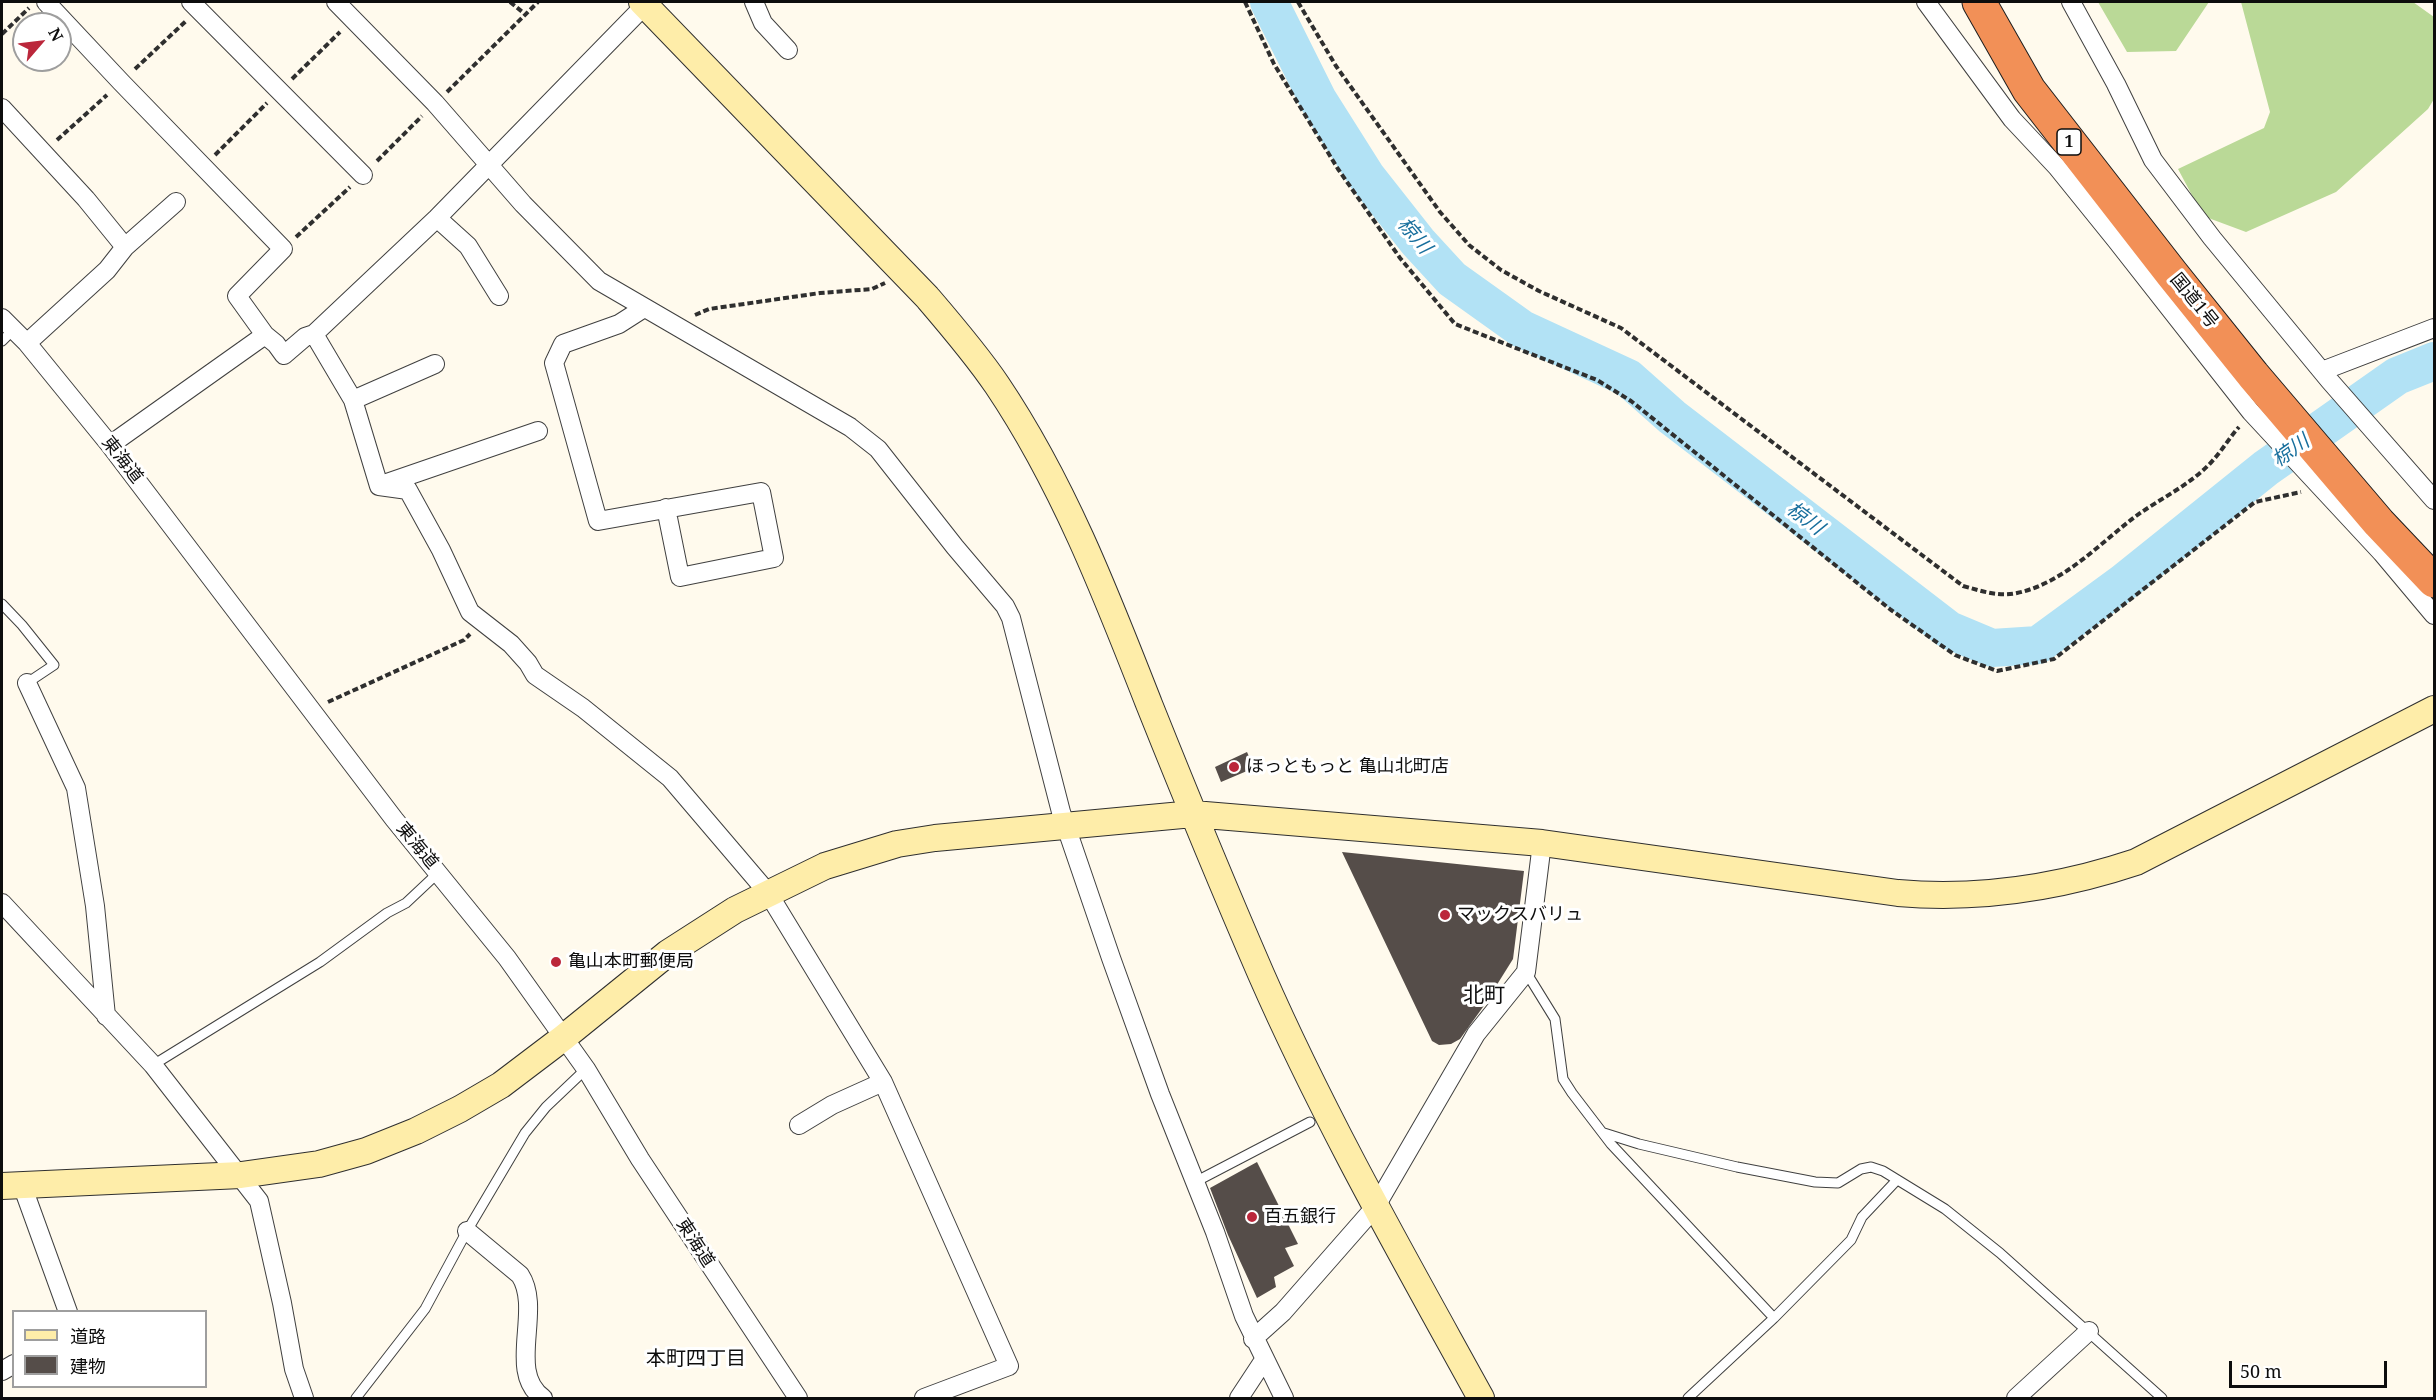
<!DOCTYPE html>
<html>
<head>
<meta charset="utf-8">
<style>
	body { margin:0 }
	#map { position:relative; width:2436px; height:1400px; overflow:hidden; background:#fffaed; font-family:"Noto Serif","Noto Sans JP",serif }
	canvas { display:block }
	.frame { position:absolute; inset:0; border:3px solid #0d0d0d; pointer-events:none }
	.legend { position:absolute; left:12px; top:1310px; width:195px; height:78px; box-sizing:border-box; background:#fff; border:2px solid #9e9e9e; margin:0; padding:8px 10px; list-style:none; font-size:18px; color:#0d0d0d }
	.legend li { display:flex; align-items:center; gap:12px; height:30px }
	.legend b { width:30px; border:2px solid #9e9e9e }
	.north { position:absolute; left:12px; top:12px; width:60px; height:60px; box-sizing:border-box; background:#fff; border:2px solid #9e9e9e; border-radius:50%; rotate:62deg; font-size:16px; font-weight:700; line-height:24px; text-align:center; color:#0d0d0d }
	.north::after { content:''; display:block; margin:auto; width:21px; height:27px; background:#bb273b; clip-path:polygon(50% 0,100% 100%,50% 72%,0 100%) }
	.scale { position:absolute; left:2229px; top:1361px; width:158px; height:27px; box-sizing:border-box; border:3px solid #0d0d0d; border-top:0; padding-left:8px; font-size:18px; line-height:21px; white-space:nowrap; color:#0d0d0d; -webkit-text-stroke:4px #fff; paint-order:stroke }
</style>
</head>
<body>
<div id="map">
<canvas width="2436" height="1400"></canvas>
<div class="frame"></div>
<ul class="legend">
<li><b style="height:8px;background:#feeda9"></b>道路</li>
<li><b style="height:16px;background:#554d49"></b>建物</li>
</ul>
<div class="north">N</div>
<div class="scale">50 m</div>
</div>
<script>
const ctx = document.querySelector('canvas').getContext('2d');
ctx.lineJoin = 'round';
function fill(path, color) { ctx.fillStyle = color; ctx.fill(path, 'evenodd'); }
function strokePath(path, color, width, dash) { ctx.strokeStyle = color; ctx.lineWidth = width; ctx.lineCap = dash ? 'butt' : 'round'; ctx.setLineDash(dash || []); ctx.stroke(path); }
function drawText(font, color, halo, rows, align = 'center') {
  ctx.font = font + ' "Noto Serif","Noto Sans JP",serif'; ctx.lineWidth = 6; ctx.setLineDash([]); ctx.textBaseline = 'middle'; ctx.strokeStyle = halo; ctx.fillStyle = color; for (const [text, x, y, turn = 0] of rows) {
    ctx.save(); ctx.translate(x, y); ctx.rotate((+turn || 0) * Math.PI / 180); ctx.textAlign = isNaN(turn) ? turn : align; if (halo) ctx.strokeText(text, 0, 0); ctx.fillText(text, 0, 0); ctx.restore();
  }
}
fill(new Path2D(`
	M 2098,2 L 2209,2 L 2176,51 L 2127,52 Z
	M 2241,2 L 2413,2 L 2434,17 L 2434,99 L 2428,109 L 2336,192 L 2246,232 L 2203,216 L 2178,169 L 2264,128 L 2270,112 Z`), '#bad997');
strokePath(new Path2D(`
	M 1269,2 L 1318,100 L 1366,176 L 1418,242 L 1452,279 L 1522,329 L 1628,378 L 1672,417 L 1949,630 L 1992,648 L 2038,645 L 2124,582 L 2266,468 L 2397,376 L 2434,361`), '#b2e2f5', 38);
fill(new Path2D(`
	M 1247,752 L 1254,768 L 1221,782 L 1215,767 Z
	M 1342,852 L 1524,871 L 1513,959 L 1483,1007 L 1460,1039 L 1451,1044 L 1439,1045 L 1432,1041 Z
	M 1257,1162 L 1298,1244 L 1285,1248 L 1294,1266 L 1274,1277 L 1276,1287 L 1257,1298 L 1228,1235 L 1210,1188 Z`), '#554d49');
const lane = new Path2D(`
	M 2,341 L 14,329
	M 2,604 L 22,625 L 54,665 L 27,683
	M 1526,972 L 1555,1019 L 1563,1079 L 1572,1093 L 1611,1144 L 1774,1318
	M 153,1065 L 320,962 L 387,913 L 406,903 L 439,872
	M 1604,1133 L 1639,1144 L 1737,1167 L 1815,1182 L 1838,1183 L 1861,1169 L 1871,1167 L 1883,1171 L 1945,1209 L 2000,1253 L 2162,1398
	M 1195,1182 L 1310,1122
	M 356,1398 L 425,1309 L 467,1231 L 525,1133 L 546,1107 L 586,1069
	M 1688,1398 L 1774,1318 L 1851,1240 L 1862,1217 L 1896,1181`);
const street = new Path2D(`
	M 46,2 L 121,82 L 283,249 L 237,296 L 265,335 L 276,344 L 284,355 L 305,337 L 314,334 L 437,218 L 648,2
	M 191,2 L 363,175
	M 336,2 L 435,103 L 523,204 L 599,281 L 850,427 L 878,449 L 955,547 L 1005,606 L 1011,618 L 1061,812 L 1111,958 L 1160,1094 L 1215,1232 L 1244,1316 L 1284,1398
	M 754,2 L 763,23 L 788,50
	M 1926,2 L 2012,119 L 2057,167 L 2116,240 L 2251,412 L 2382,553 L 2434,615
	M 2071,2 L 2116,84 L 2153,160 L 2212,238 L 2329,380 L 2434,500
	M 2,108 L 86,199 L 125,247 L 107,270 L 27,343
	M 437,218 L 468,246 L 499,296
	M 125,247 L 176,202
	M 644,308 L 619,324 L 563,344 L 554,363 L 598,521 L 761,492 L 774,558 L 680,577 L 666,508
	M 2,318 L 27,343 L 110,445 L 394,819 L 507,958 L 586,1069 L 640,1159 L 798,1398
	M 314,334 L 353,400 L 435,364
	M 2322,371 L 2434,328
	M 353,400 L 379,486 L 408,490 L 441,550 L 470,612 L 511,644 L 528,663 L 535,675 L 583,708 L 670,778 L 768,893 L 883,1082 L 1009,1366 L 924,1398
	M 110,445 L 265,335
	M 384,484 L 538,431
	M 27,683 L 76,788 L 95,906 L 106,1016
	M 2,903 L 153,1065 L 259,1201 L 282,1303 L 294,1369 L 304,1398
	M 799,1125 L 832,1105 L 883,1082
	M 22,1185 L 68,1312
	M 467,1231 L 520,1275 C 543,1310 506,1372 543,1398
	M 1253,1339 L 1283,1312 L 1376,1206 L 1476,1034 L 1526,972 L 1542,843
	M 2,1371 L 14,1364
	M 1239,1398 L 1264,1360
	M 2016,1398 L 2089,1331`);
const secondary = new Path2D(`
	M 642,2 L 927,297 C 951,325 976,354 997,385 C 1063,483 1106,594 1149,704 C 1185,794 1222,884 1261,974 C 1325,1120 1404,1258 1481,1398
	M 2,1186 L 241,1175 L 319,1164 L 366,1151 L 416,1131 L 460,1109 L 501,1085 L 563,1038 L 668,953 L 735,910 L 825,866 L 897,844 L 935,838 L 1193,814 L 1542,843 L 1898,893 C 1980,900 2058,888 2136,862 L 2434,709`);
const highway = new Path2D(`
	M 1979,2 L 2029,90 L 2172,274 L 2253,375 L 2379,523 L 2434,581`);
strokePath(lane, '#404040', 11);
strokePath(street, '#404040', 20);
strokePath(secondary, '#2f2f2f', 28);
strokePath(highway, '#1e1e1e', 35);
strokePath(new Path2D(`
	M 510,2 L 525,14
	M 1245,2 L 1274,64 L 1338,169 L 1400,258 L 1455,324 L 1597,380 L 1631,401 L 1891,610 L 1955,655 L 1997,671 L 2054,659 L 2255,502 L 2301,492
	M 1298,2 L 1336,66 L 1440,212 L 1469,245 L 1501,270 L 1539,291 L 1621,328 L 1963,586 C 1982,591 1998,597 2017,593 C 2064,583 2099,544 2136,516 C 2161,498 2194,483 2214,459 C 2223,449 2230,437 2239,427
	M 2,34 L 29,8
	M 135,69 L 186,21
	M 292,79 L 340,32
	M 447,92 L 538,2
	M 57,140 L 107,95
	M 215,155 L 267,103
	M 377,161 L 422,116
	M 296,237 L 350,187
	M 695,315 L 709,309 L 820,293 L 872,289 L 885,283
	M 328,702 L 464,640 L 470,634`), '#2f2f2f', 4, [6, 3]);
strokePath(lane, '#fff', 9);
strokePath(street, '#fff', 18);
strokePath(secondary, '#feeda9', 26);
strokePath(highway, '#f29057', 33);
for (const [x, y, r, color] of [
	[1234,767,6,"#bb273b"],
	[1445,915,6,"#bb273b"],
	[556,962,6,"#bb273b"],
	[1252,1217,6,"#bb273b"]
]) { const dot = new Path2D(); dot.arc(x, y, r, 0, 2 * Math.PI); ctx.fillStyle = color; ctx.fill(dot); strokePath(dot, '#fff', 2); }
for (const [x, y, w] of [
	[2069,142,24]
]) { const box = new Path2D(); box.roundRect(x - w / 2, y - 13, w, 26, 4.5); ctx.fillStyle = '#fff'; ctx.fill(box); strokePath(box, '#0d0d0d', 1.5); }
drawText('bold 16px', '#0d0d0d', null, [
	["1",2069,142]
]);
drawText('18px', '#0d0d0d', '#fff', [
	["国道1号",2194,301,51],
	["東海道",122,460,52],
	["東海道",417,846,50],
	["東海道",695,1243,57]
]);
drawText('18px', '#0d0d0d', '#fff', [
	["ほっともっと 亀山北町店",1246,767],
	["マックスバリュ",1457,915],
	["亀山本町郵便局",568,962],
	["百五銀行",1264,1217]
], 'left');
drawText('italic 20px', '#186f9d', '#fff', [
	["椋川",1414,236,50],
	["椋川",2291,451,-35],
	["椋川",1805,519,37]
]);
drawText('20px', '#0d0d0d', '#fff', [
	["本町四丁目",696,1359]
]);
drawText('21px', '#0d0d0d', '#fff', [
	["北町",1484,996]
]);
</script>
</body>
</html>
